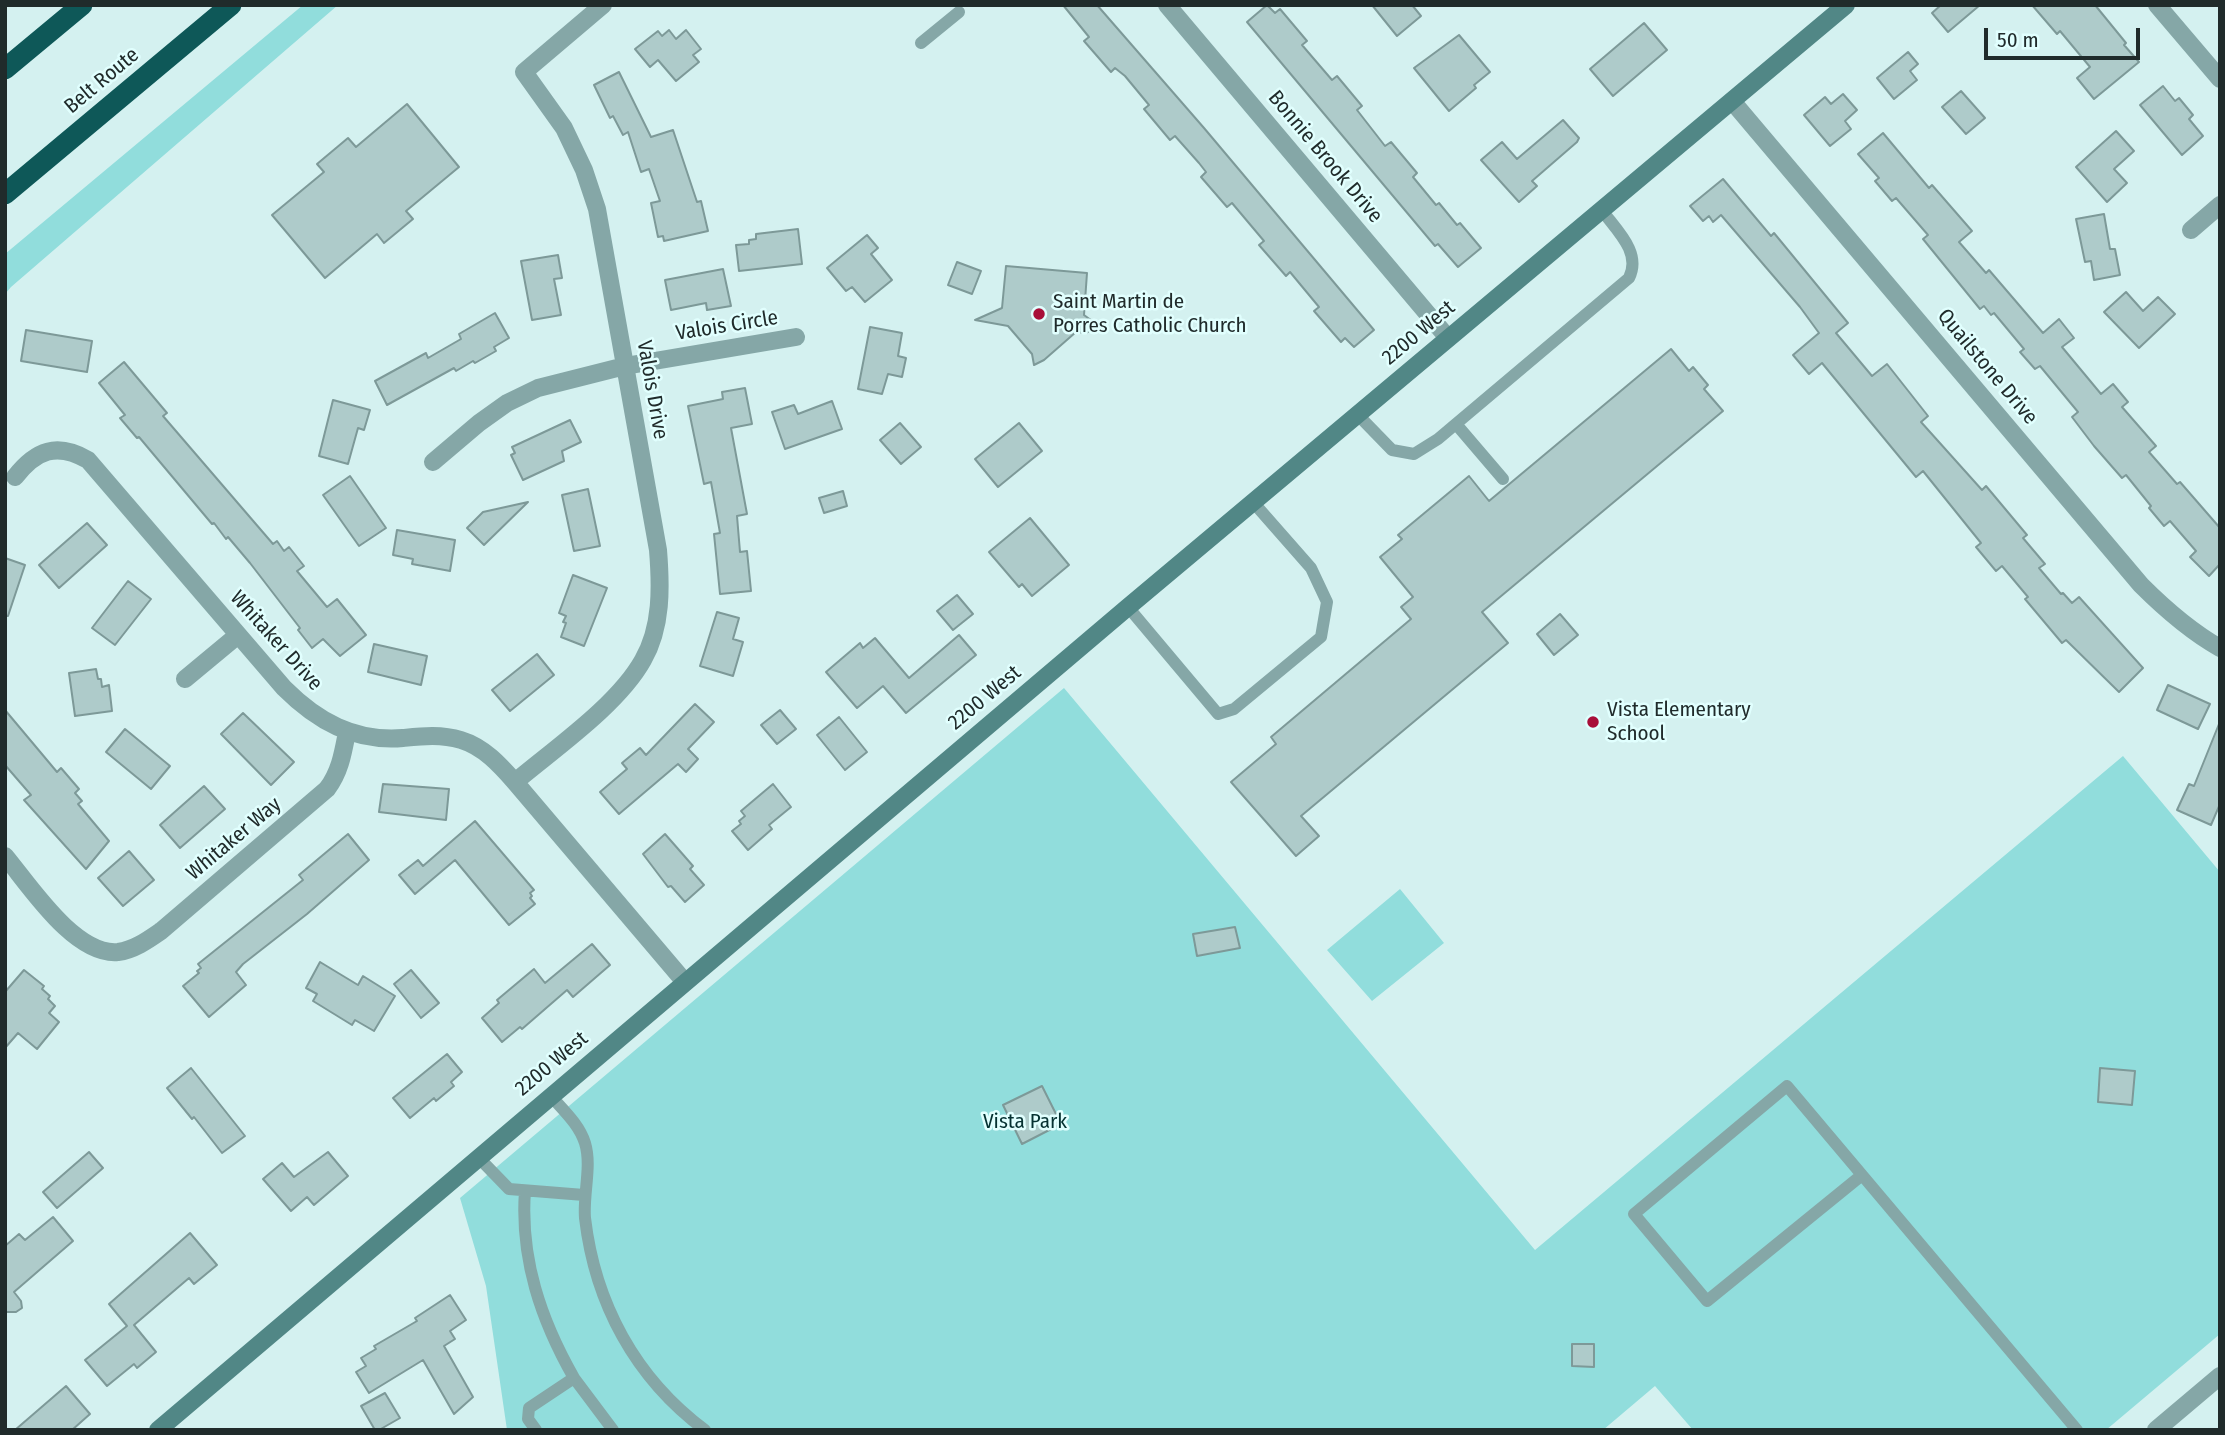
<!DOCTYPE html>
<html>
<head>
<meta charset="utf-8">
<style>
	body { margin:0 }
	#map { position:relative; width:2225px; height:1435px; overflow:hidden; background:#d4f1f0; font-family:"Fira Sans Condensed",sans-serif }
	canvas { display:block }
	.frame { position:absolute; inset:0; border:7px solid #202b2b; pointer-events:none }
	.scale { position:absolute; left:1984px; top:28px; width:156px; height:32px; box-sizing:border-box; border:4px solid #202b2b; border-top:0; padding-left:9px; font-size:21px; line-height:24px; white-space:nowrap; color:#202b2b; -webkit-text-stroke:5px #e1fffe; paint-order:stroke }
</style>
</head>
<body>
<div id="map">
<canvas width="2225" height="1435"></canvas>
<div class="frame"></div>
<div class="scale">50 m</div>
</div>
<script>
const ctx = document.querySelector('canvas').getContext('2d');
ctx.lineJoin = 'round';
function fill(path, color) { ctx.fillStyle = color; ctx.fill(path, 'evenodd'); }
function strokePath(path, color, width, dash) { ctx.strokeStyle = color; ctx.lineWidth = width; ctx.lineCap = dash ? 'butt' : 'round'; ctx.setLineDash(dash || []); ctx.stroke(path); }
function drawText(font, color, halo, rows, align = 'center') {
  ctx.font = font + ' "Fira Sans Condensed",sans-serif'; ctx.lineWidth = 5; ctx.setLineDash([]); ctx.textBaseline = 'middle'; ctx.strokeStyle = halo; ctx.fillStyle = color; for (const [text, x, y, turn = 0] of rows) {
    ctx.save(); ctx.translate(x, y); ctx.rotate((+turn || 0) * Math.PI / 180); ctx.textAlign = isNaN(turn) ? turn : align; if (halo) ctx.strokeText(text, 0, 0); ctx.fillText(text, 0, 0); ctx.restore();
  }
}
fill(new Path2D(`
	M 303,5 L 338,5 L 11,287 L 5,294 L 5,254 Z
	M 1064,688 L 1535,1250 L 2123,756 L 2220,872 L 2220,1334 L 2106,1430 L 1693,1430 L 1655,1386 L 1603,1430 L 507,1430 L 486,1286 L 460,1198 Z
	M 1400,889 L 1444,943 L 1372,1001 L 1327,950 Z`), '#91dddc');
const building = new Path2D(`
	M 1063,5 L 1097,5 L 1204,128 L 1374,330 L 1354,347 L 1345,338 L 1341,342 L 1314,311 L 1319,307 L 1290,272 L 1286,276 L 1259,245 L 1264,241 L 1232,203 L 1227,207 L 1201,177 L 1206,172 L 1199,163 L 1175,136 L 1170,140 L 1144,109 L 1149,105 L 1125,76 L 1115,68 L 1111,72 L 1084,41 L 1089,37 Z
	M 1267,5 L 1275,13 L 1280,9 L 1307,41 L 1302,45 L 1332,80 L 1337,76 L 1362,106 L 1357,110 L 1385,146 L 1391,142 L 1417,173 L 1413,177 L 1436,205 L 1439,203 L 1457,225 L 1460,223 L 1481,248 L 1458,267 L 1438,244 L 1435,246 L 1247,22 Z
	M 1372,5 L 1412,5 L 1421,16 L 1397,36 Z
	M 1941,5 L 1980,5 L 1948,32 L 1932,13 Z
	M 2032,5 L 2095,5 L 2126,43 L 2124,45 L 2139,62 L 2094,99 L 2077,78 L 2090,67 L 2060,31 L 2057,34 Z
	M 1644,23 L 1667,50 L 1613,96 L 1590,69 Z
	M 669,30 L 676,39 L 686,30 L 701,49 L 693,55 L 699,62 L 676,81 L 658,60 L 650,67 L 635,49 L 658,31 L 662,36 Z
	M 1459,35 L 1490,72 L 1474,85 L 1476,88 L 1449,111 L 1414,68 Z
	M 1908,52 L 1918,64 L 1910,71 L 1917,80 L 1894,99 L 1877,78 Z
	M 619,72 L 651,137 L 673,130 L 697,202 L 701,201 L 708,231 L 664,241 L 663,236 L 658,237 L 651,203 L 660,201 L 649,169 L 641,172 L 628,132 L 623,135 L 613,116 L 610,118 L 594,85 Z
	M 2163,86 L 2175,101 L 2179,98 L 2193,115 L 2189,119 L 2203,136 L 2182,155 L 2140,105 Z
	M 1961,91 L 1985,118 L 1966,134 L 1942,107 Z
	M 1843,94 L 1857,110 L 1845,121 L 1851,129 L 1830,146 L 1804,115 L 1825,97 L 1831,104 Z
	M 407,104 L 459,167 L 406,211 L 413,219 L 384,243 L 377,234 L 325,278 L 272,215 L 324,172 L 317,164 L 348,138 L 356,147 Z
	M 1563,120 L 1579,138 L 1577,142 L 1532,181 L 1537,186 L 1519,202 L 1481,160 L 1502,142 L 1517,159 Z
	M 2116,131 L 2134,151 L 2114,169 L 2127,183 L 2107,202 L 2076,167 Z
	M 1883,133 L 1929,188 L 1932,185 L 1972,231 L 1959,242 L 1986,273 L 1989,270 L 2043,333 L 2059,319 L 2074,338 L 2062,347 L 2101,394 L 2113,384 L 2128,402 L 2122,407 L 2156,446 L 2149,452 L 2177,484 L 2180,482 L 2220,528 L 2220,564 L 2209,576 L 2190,557 L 2196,551 L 2170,521 L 2164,526 L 2149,508 L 2151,506 L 2126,475 L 2122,478 L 2094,446 L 2072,417 L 2078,412 L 2040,366 L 2035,369 L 2020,352 L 2024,349 L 1994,313 L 1991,315 L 1984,306 L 1980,309 L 1923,239 L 1928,235 L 1896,198 L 1892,201 L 1875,181 L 1879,178 L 1858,154 Z
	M 1723,179 L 1771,236 L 1774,233 L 1848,323 L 1836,333 L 1872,376 L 1887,364 L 1928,416 L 1921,422 L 1982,490 L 1986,486 L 2027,535 L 2023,538 L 2045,564 L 2039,568 L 2061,594 L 2063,593 L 2072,603 L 2079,597 L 2143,668 L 2119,692 L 2066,640 L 2062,643 L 2025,599 L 2028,597 L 2002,566 L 1996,571 L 1976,547 L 1981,543 L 1923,471 L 1916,477 L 1822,363 L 1809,374 L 1793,355 L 1819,333 L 1800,307 L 1721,215 L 1713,222 L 1709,216 L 1703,221 L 1690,206 Z
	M 2104,214 L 2110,249 L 2115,249 L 2120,275 L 2094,280 L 2091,261 L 2085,262 L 2076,219 Z
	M 798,229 L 802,264 L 739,271 L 736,245 L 749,244 L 749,240 L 756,239 L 756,234 Z
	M 867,235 L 878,248 L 871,254 L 892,280 L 865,302 L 852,287 L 846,291 L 827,268 Z
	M 558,255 L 562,278 L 554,279 L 561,315 L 532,320 L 521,261 Z
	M 957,262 L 981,271 L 972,294 L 948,285 Z
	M 1006,266 L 1087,273 L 1084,315 L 1099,326 L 1086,333 L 1076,332 L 1044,360 L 1034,365 L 1032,354 L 1008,326 L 975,320 L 1002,308 Z
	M 723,269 L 731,306 L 707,310 L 706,303 L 671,310 L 665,280 Z
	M 2126,292 L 2143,311 L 2158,297 L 2175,314 L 2139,348 L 2104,312 Z
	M 495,313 L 509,338 L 494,347 L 496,351 L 475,363 L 473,361 L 456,371 L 454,368 L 387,405 L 375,381 L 426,353 L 428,358 L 461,339 L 459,334 Z
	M 870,327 L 902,333 L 898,356 L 906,358 L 902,377 L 888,374 L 882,394 L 858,389 Z
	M 26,330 L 92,341 L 87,372 L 21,361 Z
	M 1671,349 L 1689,371 L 1693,367 L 1708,385 L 1704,389 L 1723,411 L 1482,612 L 1508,643 L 1301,816 L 1319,836 L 1296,856 L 1231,782 L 1276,744 L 1271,737 L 1411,619 L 1401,607 L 1413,597 L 1380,557 L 1402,539 L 1398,535 L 1469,476 L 1489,501 Z
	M 124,362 L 167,413 L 163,416 L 273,544 L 277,541 L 284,551 L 289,547 L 304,566 L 297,571 L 327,607 L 337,599 L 366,635 L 340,656 L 323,639 L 312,648 L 298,630 L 300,628 L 250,563 L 228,537 L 226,539 L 214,523 L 212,524 L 139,437 L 137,438 L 120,418 L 125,415 L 99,383 Z
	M 745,388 L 752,424 L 731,428 L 747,514 L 737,516 L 740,552 L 747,551 L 751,591 L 720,594 L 714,534 L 720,533 L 711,482 L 704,484 L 688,406 L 723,399 L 722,392 Z
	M 333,400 L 370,410 L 364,430 L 358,428 L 348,464 L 319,456 Z
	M 832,401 L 842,429 L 785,449 L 772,412 L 794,405 L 798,414 Z
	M 570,420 L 581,442 L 562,451 L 564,461 L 523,480 L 511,455 L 515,453 L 512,447 Z
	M 900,423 L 921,447 L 901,464 L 880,440 Z
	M 1019,423 L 1042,451 L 998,487 L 975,459 Z
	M 350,476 L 386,528 L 359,546 L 323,495 Z
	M 588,489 L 600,546 L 574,551 L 562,495 Z
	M 843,491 L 847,506 L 824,513 L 819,498 Z
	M 528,502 L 484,545 L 467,528 L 483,512 Z
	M 1030,518 L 1069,565 L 1032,596 L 1022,584 L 1019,587 L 989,552 Z
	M 87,523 L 107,545 L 59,588 L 39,565 Z
	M 397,530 L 455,540 L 450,571 L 412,564 L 413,559 L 393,555 Z
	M 5,558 L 25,565 L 8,616 L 5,616 Z
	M 573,575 L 607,588 L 584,646 L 561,637 L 566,623 L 563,622 L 566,616 L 559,613 Z
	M 128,581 L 151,599 L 115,645 L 92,628 Z
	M 957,595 L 973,614 L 953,630 L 937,611 Z
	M 717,612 L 739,618 L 733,639 L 743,642 L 733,676 L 700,666 Z
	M 1560,614 L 1578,635 L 1554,655 L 1537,634 Z
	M 959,635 L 976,655 L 906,713 L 883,686 L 857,708 L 826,672 L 860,643 L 863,648 L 875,638 L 909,678 Z
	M 374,644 L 427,656 L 421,685 L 368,672 Z
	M 537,654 L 554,675 L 510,711 L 492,690 Z
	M 96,669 L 98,679 L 101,679 L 102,687 L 109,685 L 112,711 L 75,716 L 69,673 Z
	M 2168,685 L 2210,704 L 2198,729 L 2157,710 Z
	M 695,704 L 714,722 L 688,749 L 698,759 L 686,772 L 678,764 L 619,814 L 600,792 L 627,769 L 622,763 L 640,748 L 646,755 Z
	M 5,710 L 57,772 L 61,768 L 79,789 L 75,793 L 82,801 L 78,804 L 109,841 L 86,869 L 24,800 L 31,795 L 5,765 Z
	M 780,710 L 796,729 L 777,744 L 761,725 Z
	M 243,713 L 294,762 L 271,785 L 221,734 Z
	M 839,717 L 867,752 L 845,770 L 817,735 Z
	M 2219,724 L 2220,804 L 2211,825 L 2177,810 L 2189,784 L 2194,786 Z
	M 125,729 L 170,766 L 151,789 L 106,752 Z
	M 383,784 L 449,789 L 446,820 L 379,812 Z
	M 773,784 L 791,807 L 769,825 L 772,829 L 748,850 L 732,831 L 741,824 L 739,821 L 745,816 L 741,811 Z
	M 204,786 L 225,809 L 180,848 L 160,825 Z
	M 475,821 L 534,890 L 530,893 L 532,896 L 530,898 L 535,904 L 509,925 L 455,860 L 415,894 L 399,875 L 418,860 L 423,866 Z
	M 348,834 L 369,860 L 307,914 L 243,964 L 236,972 L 246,985 L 209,1017 L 183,986 L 199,973 L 197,971 L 201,968 L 198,964 L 303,880 L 299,875 Z
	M 665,834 L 693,866 L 690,869 L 704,885 L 685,902 L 671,886 L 668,887 L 643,854 Z
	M 129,851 L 154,880 L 123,906 L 98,878 Z
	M 1235,927 L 1240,948 L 1197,956 L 1193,934 Z
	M 592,944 L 610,965 L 573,997 L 567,990 L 522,1029 L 520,1027 L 502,1042 L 482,1018 L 499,1003 L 497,1000 L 534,969 L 545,983 Z
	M 320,962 L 358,985 L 363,976 L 395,996 L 374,1031 L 355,1020 L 352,1025 L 313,1001 L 317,994 L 306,988 Z
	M 24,970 L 44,986 L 42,989 L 50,996 L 48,999 L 55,1006 L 49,1013 L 59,1022 L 37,1049 L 18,1033 L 5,1048 L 5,992 Z
	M 411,970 L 439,1003 L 421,1018 L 394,984 Z
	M 447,1054 L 462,1072 L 451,1082 L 454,1086 L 436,1101 L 434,1098 L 410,1118 L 393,1098 Z
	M 191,1068 L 245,1136 L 222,1153 L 194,1117 L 192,1119 L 167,1088 Z
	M 2100,1068 L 2135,1071 L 2132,1105 L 2098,1102 Z
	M 1042,1086 L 1061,1124 L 1022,1144 L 1003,1105 Z
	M 89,1152 L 103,1168 L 57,1208 L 43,1192 Z
	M 328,1152 L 348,1176 L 314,1205 L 307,1197 L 291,1211 L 263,1179 L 282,1163 L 294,1177 Z
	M 53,1217 L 73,1241 L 14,1292 L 21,1301 L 22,1308 L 16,1312 L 5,1312 L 5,1246 L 19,1234 L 25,1240 Z
	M 190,1233 L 217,1265 L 194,1284 L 189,1278 L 134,1325 L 156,1352 L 137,1368 L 134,1364 L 107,1386 L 85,1360 L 127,1326 L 109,1304 Z
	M 450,1295 L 466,1320 L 450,1331 L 455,1339 L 444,1346 L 473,1397 L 454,1414 L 423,1360 L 369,1393 L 356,1372 L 366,1366 L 361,1358 L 376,1349 L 374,1346 L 417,1321 L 415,1318 Z
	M 1572,1344 L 1594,1344 L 1594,1367 L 1572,1366 Z
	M 66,1386 L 90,1414 L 72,1430 L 15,1430 Z
	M 385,1393 L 400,1418 L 379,1430 L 375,1430 L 361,1406 Z`);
fill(building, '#aecbca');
strokePath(building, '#7d9998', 2);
strokePath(new Path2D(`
	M 921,43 L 959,12
	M 1357,414 L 1392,450 L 1414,454 L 1438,439 L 1629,278 C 1642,252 1616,230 1601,209
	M 1456,424 L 1503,479
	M 1128,607 L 1218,714 L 1234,709 L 1321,637 L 1327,602 L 1311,568 L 1253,502
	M 551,1096 C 563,1110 579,1124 585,1143 C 592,1166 583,1194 585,1218 C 595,1303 635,1378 705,1430
	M 478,1157 L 509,1189 L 584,1195
	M 1862,1175 L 1707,1301 L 1634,1214 L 1787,1086 L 2077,1430
	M 525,1191 C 520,1259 541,1320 574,1378 L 529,1408 L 528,1419 L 536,1430
	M 574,1378 L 613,1430`), '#85a7a7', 12);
strokePath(new Path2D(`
	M 1167,5 L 1448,338
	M 2157,5 L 2220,79
	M 1732,101 L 2141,585 C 2165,609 2190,631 2220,648
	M 2191,230 L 2220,205
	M 433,462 L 479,423 L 507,403 L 538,388 L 625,366 L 796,337
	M 15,477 C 36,450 57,442 88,460 L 284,688 C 317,721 354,742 403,738 C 423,736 441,734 461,740 C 484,747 500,765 515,782 L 684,981
	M 185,679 L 238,635
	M 515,782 C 554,749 618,705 643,660 C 662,627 661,587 658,550 L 597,209 L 584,170 L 564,128 L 524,72 L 603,5
	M 5,856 C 30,886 75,956 118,952 C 134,950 148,940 161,931 L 327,789 C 340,772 343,753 347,732
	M 2156,1430 L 2220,1376`), '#85a7a7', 18);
strokePath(new Path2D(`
	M 158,1430 L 1128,607 L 1846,5`), '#518786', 18);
strokePath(new Path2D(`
	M 5,69 L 82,5
	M 5,194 L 231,5`), '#0e5858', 21);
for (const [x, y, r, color] of [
	[1039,314,7,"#a80f39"],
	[1593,722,7,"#a80f39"]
]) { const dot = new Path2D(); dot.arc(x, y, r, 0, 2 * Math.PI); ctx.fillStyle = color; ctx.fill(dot); strokePath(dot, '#e1fffe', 2.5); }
drawText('21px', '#202b2b', '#e1fffe', [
	["Belt Route",102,81,-40],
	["Bonnie Brook Drive",1325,157,50],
	["Valois Circle",727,326,-9],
	["2200 West",1419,333,-40],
	["Quailstone Drive",1987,367,50],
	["Valois Drive",652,390,80],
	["Whitaker Drive",276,641,48],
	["2200 West",985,698,-40],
	["Whitaker Way",234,839,-40],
	["2200 West",552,1064,-40]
]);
drawText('21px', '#202b2b', '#e1fffe', [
	["Saint Martin de",1053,302],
	["Porres Catholic Church",1053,326],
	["Vista Elementary",1607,710],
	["School",1607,734]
], 'left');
drawText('21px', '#053131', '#e1fffe', [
	["Vista Park",1025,1122]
]);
</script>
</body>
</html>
